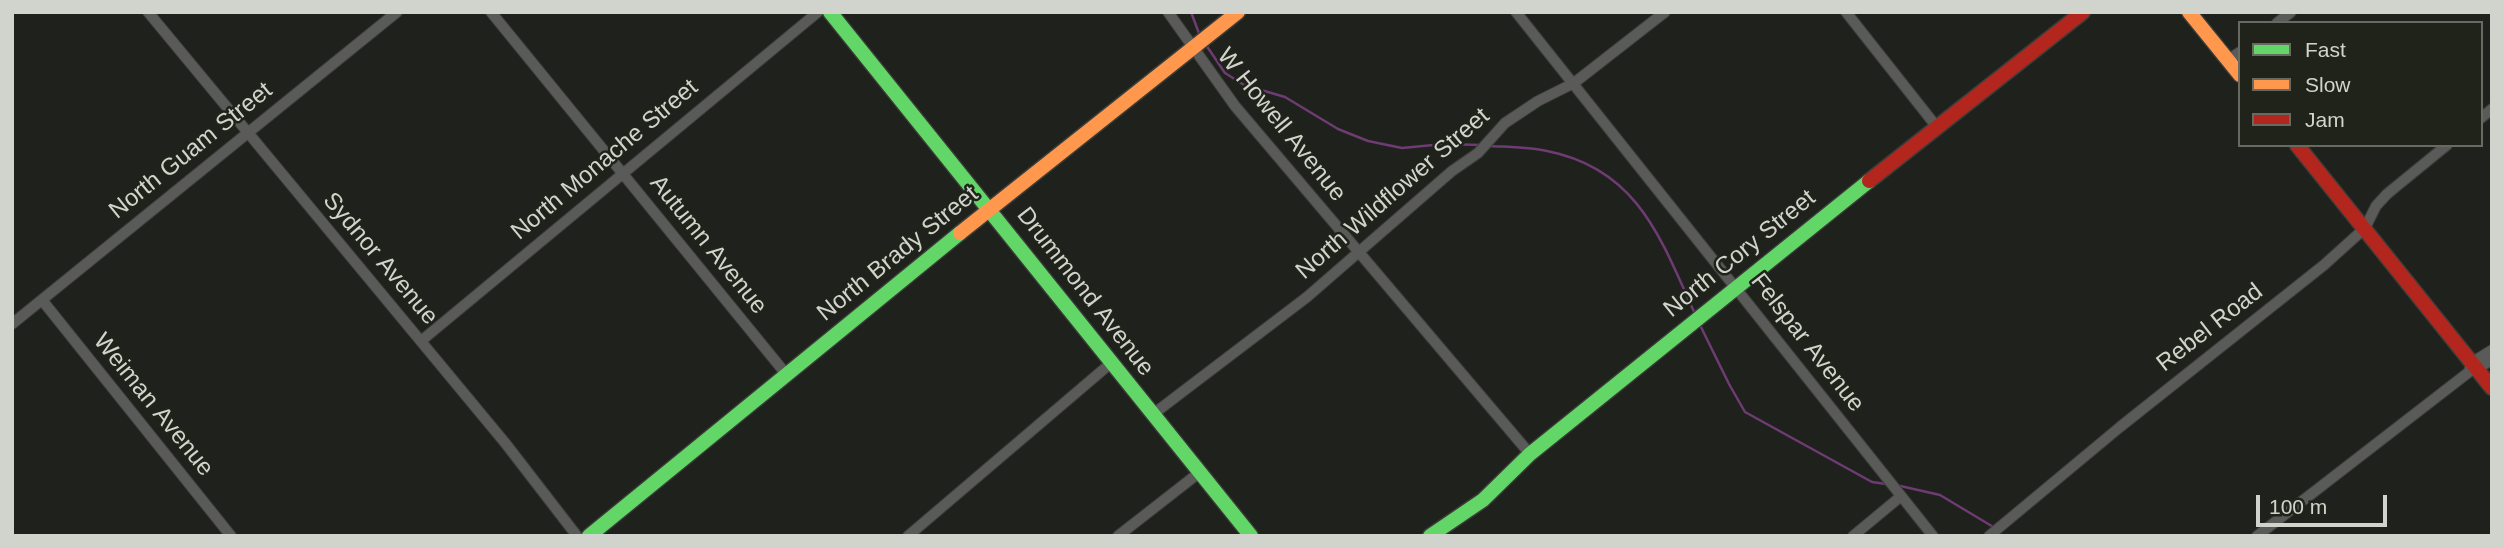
<!DOCTYPE html>
<html>
<head>
<meta charset="utf-8">
<style>
	body { margin:0 }
	#map { position:relative; width:2504px; height:548px; overflow:hidden; background:#1f211c; font-family:Helvetica,sans-serif }
	canvas { display:block }
	.frame { position:absolute; inset:0; border:14px solid #d1d3cd; pointer-events:none }
	.legend { position:absolute; left:2238px; top:21px; width:245px; height:126px; box-sizing:border-box; background:#20231a; border:2px solid #676962; margin:0; padding:9px 12px; list-style:none; font-size:21px; color:#d1d3cd }
	.legend li { display:flex; align-items:center; gap:14px; height:35px }
	.legend b { width:35px; border:2px solid #676962 }
	.scale { position:absolute; left:2256px; top:495px; width:131px; height:32px; box-sizing:border-box; border:4px solid #d1d3cd; border-top:0; padding-left:9px; font-size:21px; line-height:24px; white-space:nowrap; color:#d1d3cd; -webkit-text-stroke:5px #20231a; paint-order:stroke }
</style>
</head>
<body>
<div id="map">
<canvas width="2504" height="548"></canvas>
<div class="frame"></div>
<ul class="legend">
<li><b style="height:9px;background:#63d668"></b>Fast</li>
<li><b style="height:9px;background:#ff974d"></b>Slow</li>
<li><b style="height:9px;background:#b3261e"></b>Jam</li>
</ul>
<div class="scale">100 m</div>
</div>
<script>
const ctx = document.querySelector('canvas').getContext('2d');
ctx.lineJoin = 'round';
function strokePath(path, color, width, dash) { ctx.strokeStyle = color; ctx.lineWidth = width; ctx.lineCap = dash ? 'butt' : 'round'; ctx.setLineDash(dash || []); ctx.stroke(path); }
function drawText(font, color, halo, rows, align = 'center') {
  ctx.font = font + ' Helvetica,sans-serif'; ctx.lineWidth = 5; ctx.setLineDash([]); ctx.textBaseline = 'middle'; ctx.strokeStyle = halo; ctx.fillStyle = color; for (const [text, x, y, turn = 0] of rows) {
    ctx.save(); ctx.translate(x, y); ctx.rotate((+turn || 0) * Math.PI / 180); ctx.textAlign = isNaN(turn) ? turn : align; if (halo) ctx.strokeText(text, 0, 0); ctx.fillText(text, 0, 0); ctx.restore();
  }
}
strokePath(new Path2D(`
	M 1191,12 L 1200,36
	M 1206,45 L 1225,73 L 1244,85 L 1285,97 L 1338,129 L 1368,141 L 1402,148 L 1444,144 L 1482,145
	M 1488,146 C 1507,147 1529,147 1547,151 C 1638,169 1661,239 1695,314
	M 1699,323 L 1729,384 L 1745,412 L 1872,482 L 1886,484
	M 1896,485 L 1940,495 L 1995,528`), '#6e3b73', 2.5);
const street = new Path2D(`
	M 148,12 L 506,444 L 577,536
	M 491,12 L 786,374
	M 1168,12 L 1235,106 L 1530,454
	M 1516,12 L 1933,536
	M 1846,12 L 1936,126
	M 2277,23 L 2291,12
	M 2228,60 L 2240,52
	M 2481,118 L 2492,109
	M 42,300 L 231,536
	M 12,324 L 397,12
	M 421,341 L 818,12
	M 2473,371 L 2492,360
	M 1152,415 L 1307,297 L 1452,171 L 1478,153 L 1505,123 L 1538,101 L 1574,83 L 1665,12
	M 908,536 L 1111,363
	M 1118,536 L 1200,472
	M 1853,536 L 1900,497
	M 1989,536 L 2120,427 L 2324,265 L 2365,228 L 2376,206 L 2387,194 L 2447,145
	M 2257,536 L 2469,372 L 2471,363 L 2492,350`);
const fast = new Path2D(`
	M 830,12 L 1251,536
	M 589,536 L 960,233
	M 1430,536 L 1483,500 L 1530,454 L 1869,181`);
const slow = new Path2D(`
	M 2189,12 L 2240,75
	M 960,233 L 1238,12`);
const jam = new Path2D(`
	M 2297,145 L 2492,388
	M 1869,181 L 2083,12`);
strokePath(street, '#3b3d39', 12);
strokePath(fast, '#3b3d39', 17);
strokePath(slow, '#3b3d39', 17);
strokePath(jam, '#3b3d39', 17);
strokePath(street, '#5a5b59', 10);
strokePath(fast, '#63d668', 14);
strokePath(slow, '#ff974d', 14);
strokePath(jam, '#b3261e', 14);
drawText('24px', '#d1d3cd', '#20231a', [
	["W Howell Avenue",1281,125,51],
	["North Guam Street",191,151,-39],
	["North Monache Street",605,160,-40],
	["North Wildflower Street",1393,194,-41],
	["Autumn Avenue",708,245,51],
	["North Brady Street",898,254,-39],
	["North Cory Street",1740,254,-39],
	["Sydnor Avenue",380,259,50],
	["Drummond Avenue",1085,292,52],
	["Rebel Road",2210,328,-38],
	["Felspar Avenue",1807,343,52],
	["Weiman Avenue",153,405,51]
]);
</script>
</body>
</html>
